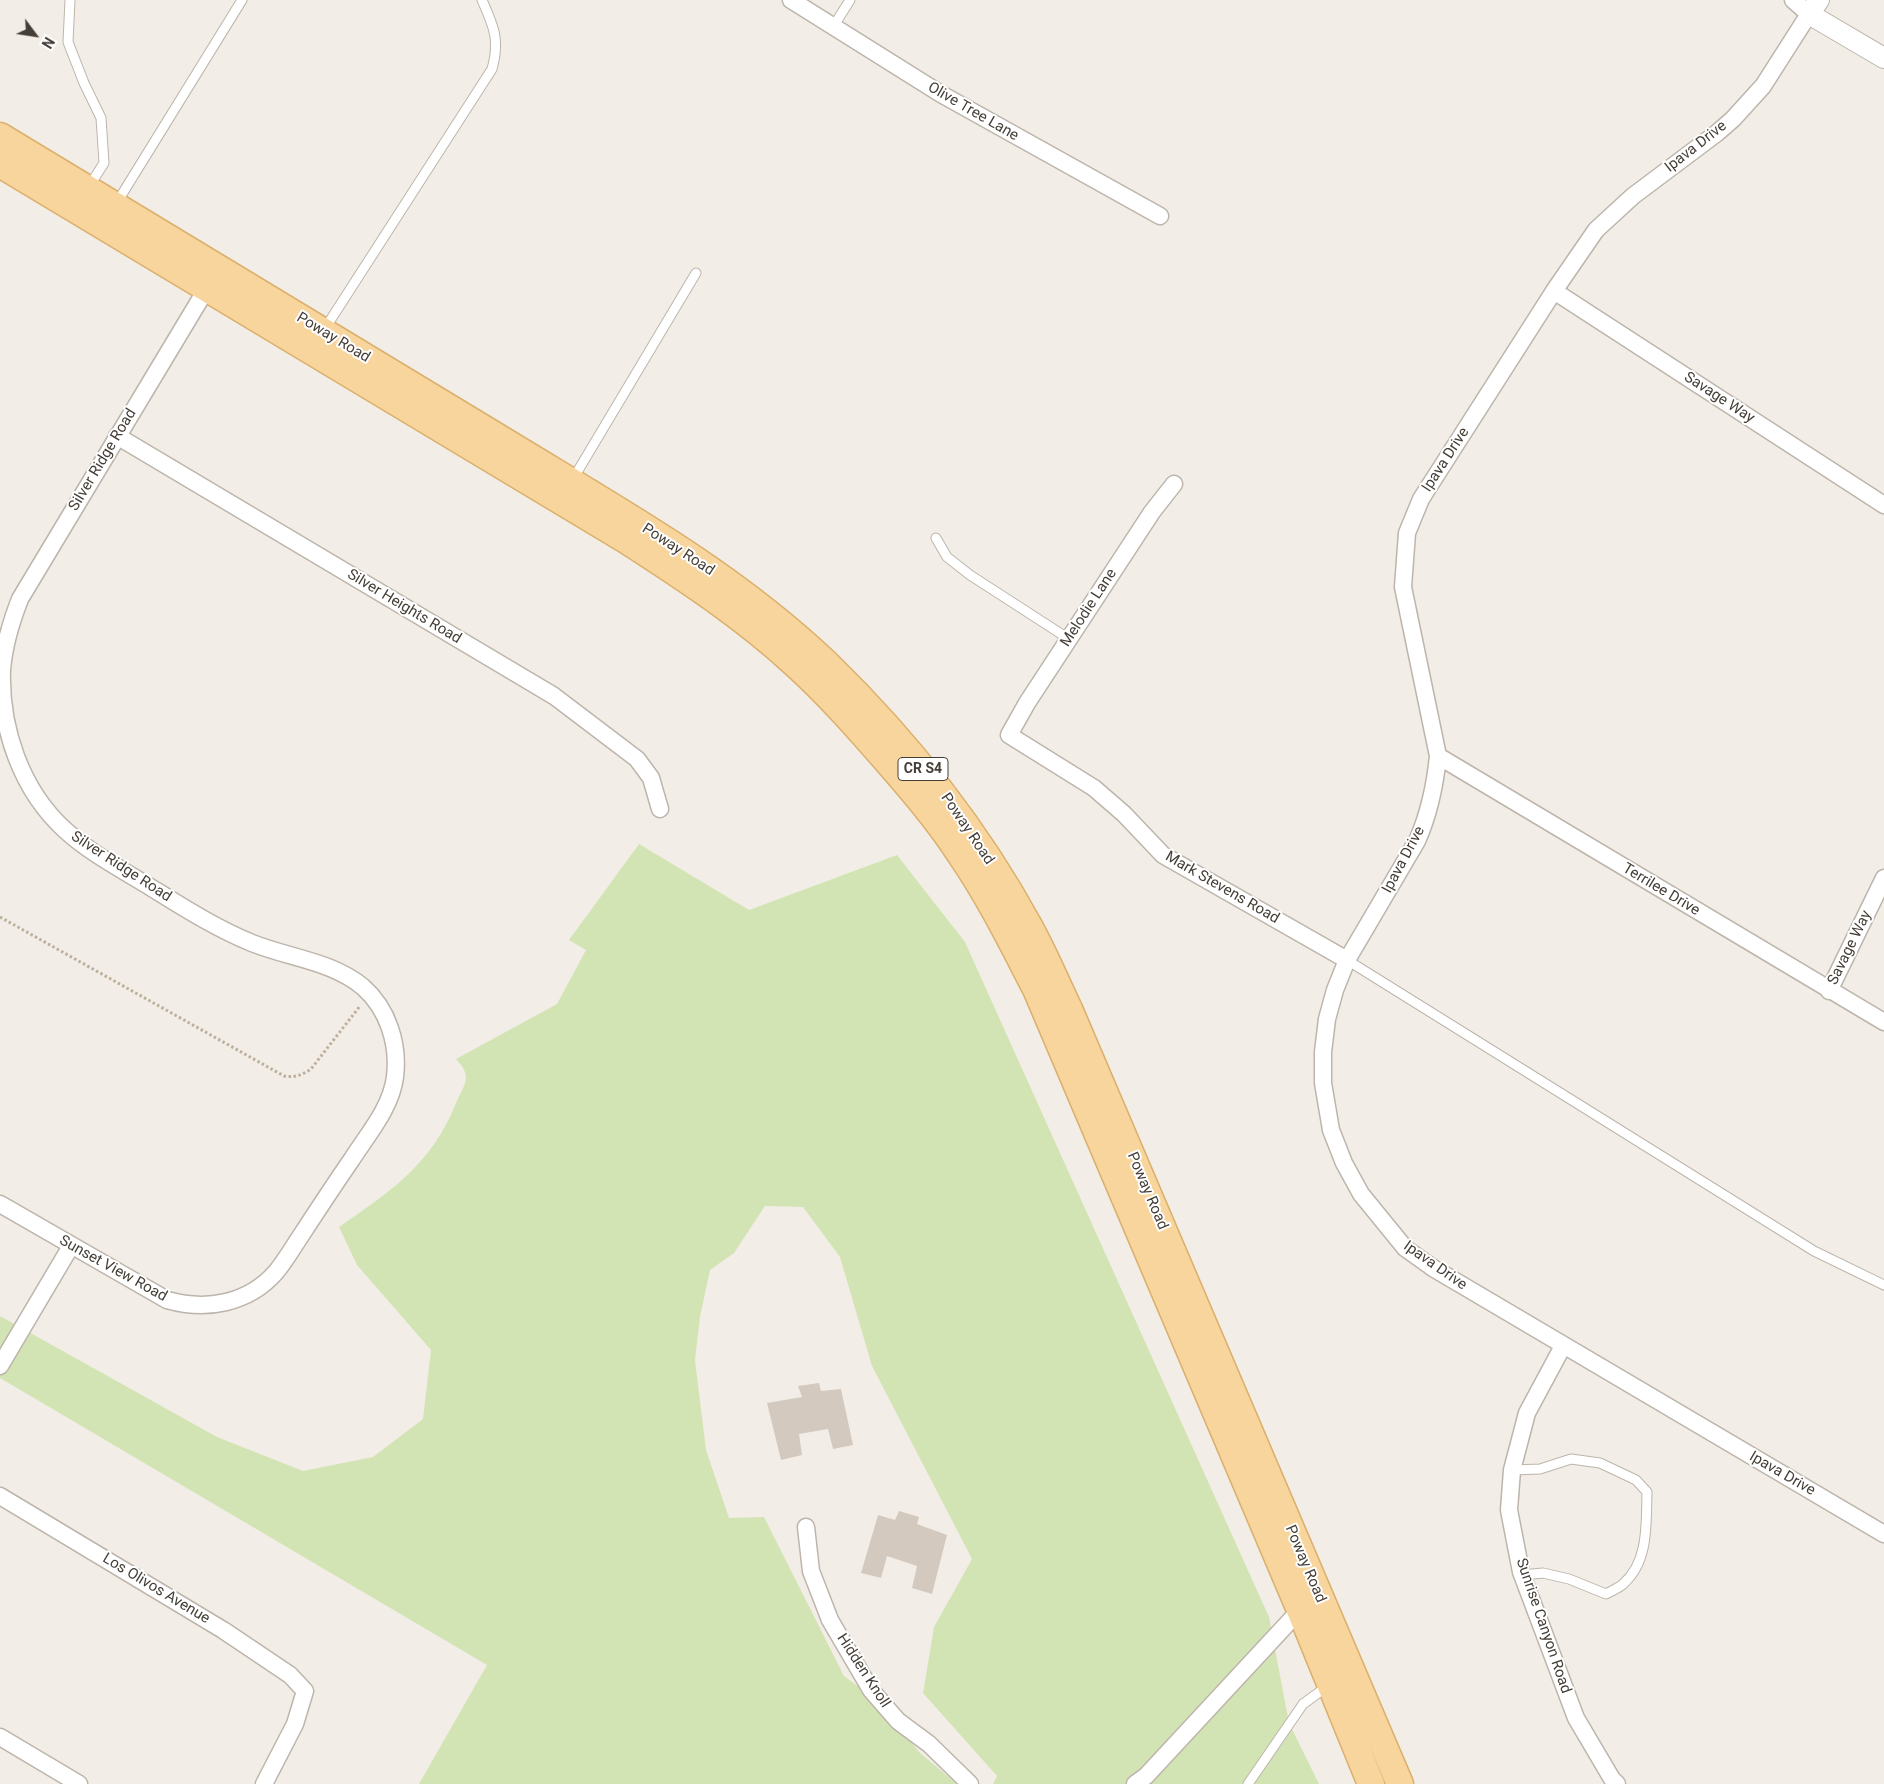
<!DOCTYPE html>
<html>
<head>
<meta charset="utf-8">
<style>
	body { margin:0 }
	#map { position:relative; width:1884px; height:1784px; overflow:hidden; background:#f2eee7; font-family:Roboto,sans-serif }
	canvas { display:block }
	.north { position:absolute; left:10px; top:10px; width:50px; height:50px; -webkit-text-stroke:4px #fff; paint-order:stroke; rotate:121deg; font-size:14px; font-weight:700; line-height:20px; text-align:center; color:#453e37 }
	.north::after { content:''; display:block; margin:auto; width:18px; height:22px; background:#453e37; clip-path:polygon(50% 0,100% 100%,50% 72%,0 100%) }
</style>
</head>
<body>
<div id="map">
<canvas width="1884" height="1784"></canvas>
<div class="north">N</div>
</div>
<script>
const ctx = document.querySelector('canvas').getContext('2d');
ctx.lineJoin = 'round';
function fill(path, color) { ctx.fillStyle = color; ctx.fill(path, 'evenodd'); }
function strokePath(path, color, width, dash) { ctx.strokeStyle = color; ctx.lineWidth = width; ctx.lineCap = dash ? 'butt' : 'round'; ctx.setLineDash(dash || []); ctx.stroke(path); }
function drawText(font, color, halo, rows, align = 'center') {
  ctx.font = font + ' Roboto,sans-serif'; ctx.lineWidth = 4; ctx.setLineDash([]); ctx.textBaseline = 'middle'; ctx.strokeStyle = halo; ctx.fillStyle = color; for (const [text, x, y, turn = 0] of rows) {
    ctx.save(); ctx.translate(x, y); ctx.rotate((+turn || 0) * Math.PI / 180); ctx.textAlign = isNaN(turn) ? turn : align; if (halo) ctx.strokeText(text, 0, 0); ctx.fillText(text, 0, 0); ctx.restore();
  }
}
fill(new Path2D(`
	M 639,844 L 749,910 L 897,855 L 965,942 L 1269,1617 L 1289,1723 L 1319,1784 L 993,1784 L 997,1776 L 923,1693 L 934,1627 L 972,1559 L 872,1366 L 840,1257 L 803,1207 L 765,1206 L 734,1253 L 710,1270 L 700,1317 L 695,1360 L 706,1450 L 729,1518 L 764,1517 L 844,1676 L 882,1704 L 919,1752 L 957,1784 L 419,1784 L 487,1665 L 0,1378 L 0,1316 L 217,1437 L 303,1471 L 373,1457 L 423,1419 L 431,1350 L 357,1265 L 339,1227 C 391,1191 431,1165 456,1103 C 465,1083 473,1077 456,1059 L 557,1004 L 586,950 L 569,940 Z`), '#d2e4b3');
fill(new Path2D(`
	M 819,1383 L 821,1391 L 841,1389 L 853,1445 L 833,1449 L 828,1429 L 799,1434 L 802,1455 L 781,1460 L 767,1403 L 802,1397 L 798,1386 Z
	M 899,1511 L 919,1517 L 917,1524 L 947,1535 L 932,1594 L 912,1588 L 917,1566 L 887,1556 L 881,1578 L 861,1573 L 878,1515 L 895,1520 Z`), '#d3c9be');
const service = new Path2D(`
	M 70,0 L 68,42 L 84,83 L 101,118 L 104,163 L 88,188
	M 833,27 L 850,0
	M 116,204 L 242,0
	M 324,330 L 492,69 C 500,40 494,27 482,0
	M 573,479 L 696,273
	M 936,538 L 947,557 L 970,575 L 1069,639
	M 1347,960 L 1814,1251 L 1884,1285
	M 1512,1470 L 1540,1469 L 1571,1459 L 1600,1463 L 1636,1480 L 1647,1492 C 1646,1523 1649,1562 1623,1584 C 1619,1588 1611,1591 1606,1594 L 1569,1579 L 1543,1573 L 1522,1575
	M 1248,1784 L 1303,1704 L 1329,1685`);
const minor = new Path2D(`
	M 791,0 L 941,94 L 1160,216
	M 1793,0 L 1809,14 L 1763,86 L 1733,119 L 1717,133 L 1633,196 L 1596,230 L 1554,291 L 1421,499 L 1407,533 L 1403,587 L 1438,756 C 1435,786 1429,814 1417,841 L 1347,960 L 1335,990 L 1327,1019 L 1323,1052 L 1323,1083 L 1331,1130 L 1344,1163 L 1361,1194 L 1405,1248 L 1433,1268 L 1884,1534
	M 1554,291 L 1884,505
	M 117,436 L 554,696 L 637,759 L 651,778 L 660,809
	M 1174,484 L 1152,512 L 1027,703 L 1009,735 L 1094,788 L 1124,814 L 1163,855 L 1347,960
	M 1438,756 L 1884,1022
	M 1829,991 L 1884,878
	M 0,1204 L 167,1300 C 206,1311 248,1304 276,1272 C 285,1261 292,1249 300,1237 C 317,1211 334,1185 352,1159 C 368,1134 391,1108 395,1077 C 399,1044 388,1009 363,987 C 332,961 289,958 252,943 C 215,928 181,906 147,885 C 119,868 89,852 65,830 C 21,790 0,728 2,670 C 4,645 11,622 20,599 L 207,288
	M 1563,1346 L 1527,1413 L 1512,1470 L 1509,1510 L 1521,1572 L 1576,1718 L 1612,1779 L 1617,1784
	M 0,1366 L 71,1246
	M 0,1496 L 223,1630 L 290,1675 L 305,1691 L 295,1724 L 264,1784
	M 806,1527 L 811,1571 L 830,1620 L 871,1690 L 898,1721 L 929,1744 L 970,1784
	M 0,1737 L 79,1784
	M 1135,1784 L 1146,1776 L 1300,1610`);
const tertiary = new Path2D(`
	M 1819,0 L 1809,14 L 1884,58`);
const primary = new Path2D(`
	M 0,136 C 165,236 331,335 496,436 C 610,506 730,571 827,664 C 906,741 976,829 1029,926 C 1044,953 1056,982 1069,1009 L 1400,1784
	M 0,164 L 626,540 C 685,578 744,617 796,665 C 828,694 857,727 885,759 C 911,789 938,820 960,854 C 989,896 1012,943 1036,989 L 1300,1610 L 1371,1784`);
strokePath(service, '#bdb5ab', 11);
strokePath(minor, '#bdb5ab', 19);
strokePath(tertiary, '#bdb5ab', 22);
strokePath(primary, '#dbb06d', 29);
strokePath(new Path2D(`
	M 0,917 L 284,1076 C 294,1078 302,1075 311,1069 L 360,1006`), '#beaf9d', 3, [2.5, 2.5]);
strokePath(service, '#fff', 9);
strokePath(minor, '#fff', 16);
strokePath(tertiary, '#fff', 20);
strokePath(primary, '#f7d59c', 26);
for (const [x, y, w] of [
	[923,769,50]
]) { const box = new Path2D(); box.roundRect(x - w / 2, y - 11.5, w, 23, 4); ctx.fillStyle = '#fff'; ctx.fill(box); strokePath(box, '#453e37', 1); }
drawText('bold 14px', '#453e37', null, [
	["CR S4",923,769]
]);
drawText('15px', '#453e37', '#fff', [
	["Olive Tree Lane",973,112,30],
	["Ipava Drive",1696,147,-38],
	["Poway Road",333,338,31],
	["Savage Way",1719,398,33],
	["Silver Ridge Road",103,460,-59],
	["Ipava Drive",1446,460,-57],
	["Poway Road",678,550,33],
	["Silver Heights Road",404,607,31],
	["Melodie Lane",1089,608,-57],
	["Poway Road",967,829,56],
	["Ipava Drive",1404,860,-62],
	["Silver Ridge Road",121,867,33],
	["Mark Stevens Road",1222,888,30],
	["Terrilee Drive",1661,890,31],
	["Savage Way",1850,948,-64],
	["Poway Road",1147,1191,67],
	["Ipava Drive",1435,1266,35],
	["Sunset View Road",113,1269,29],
	["Ipava Drive",1782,1474,30],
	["Poway Road",1305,1564,67],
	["Los Olivos Avenue",156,1589,31],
	["Sunrise Canyon Road",1543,1626,71],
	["Hidden Knoll",863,1671,57]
]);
</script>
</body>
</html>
